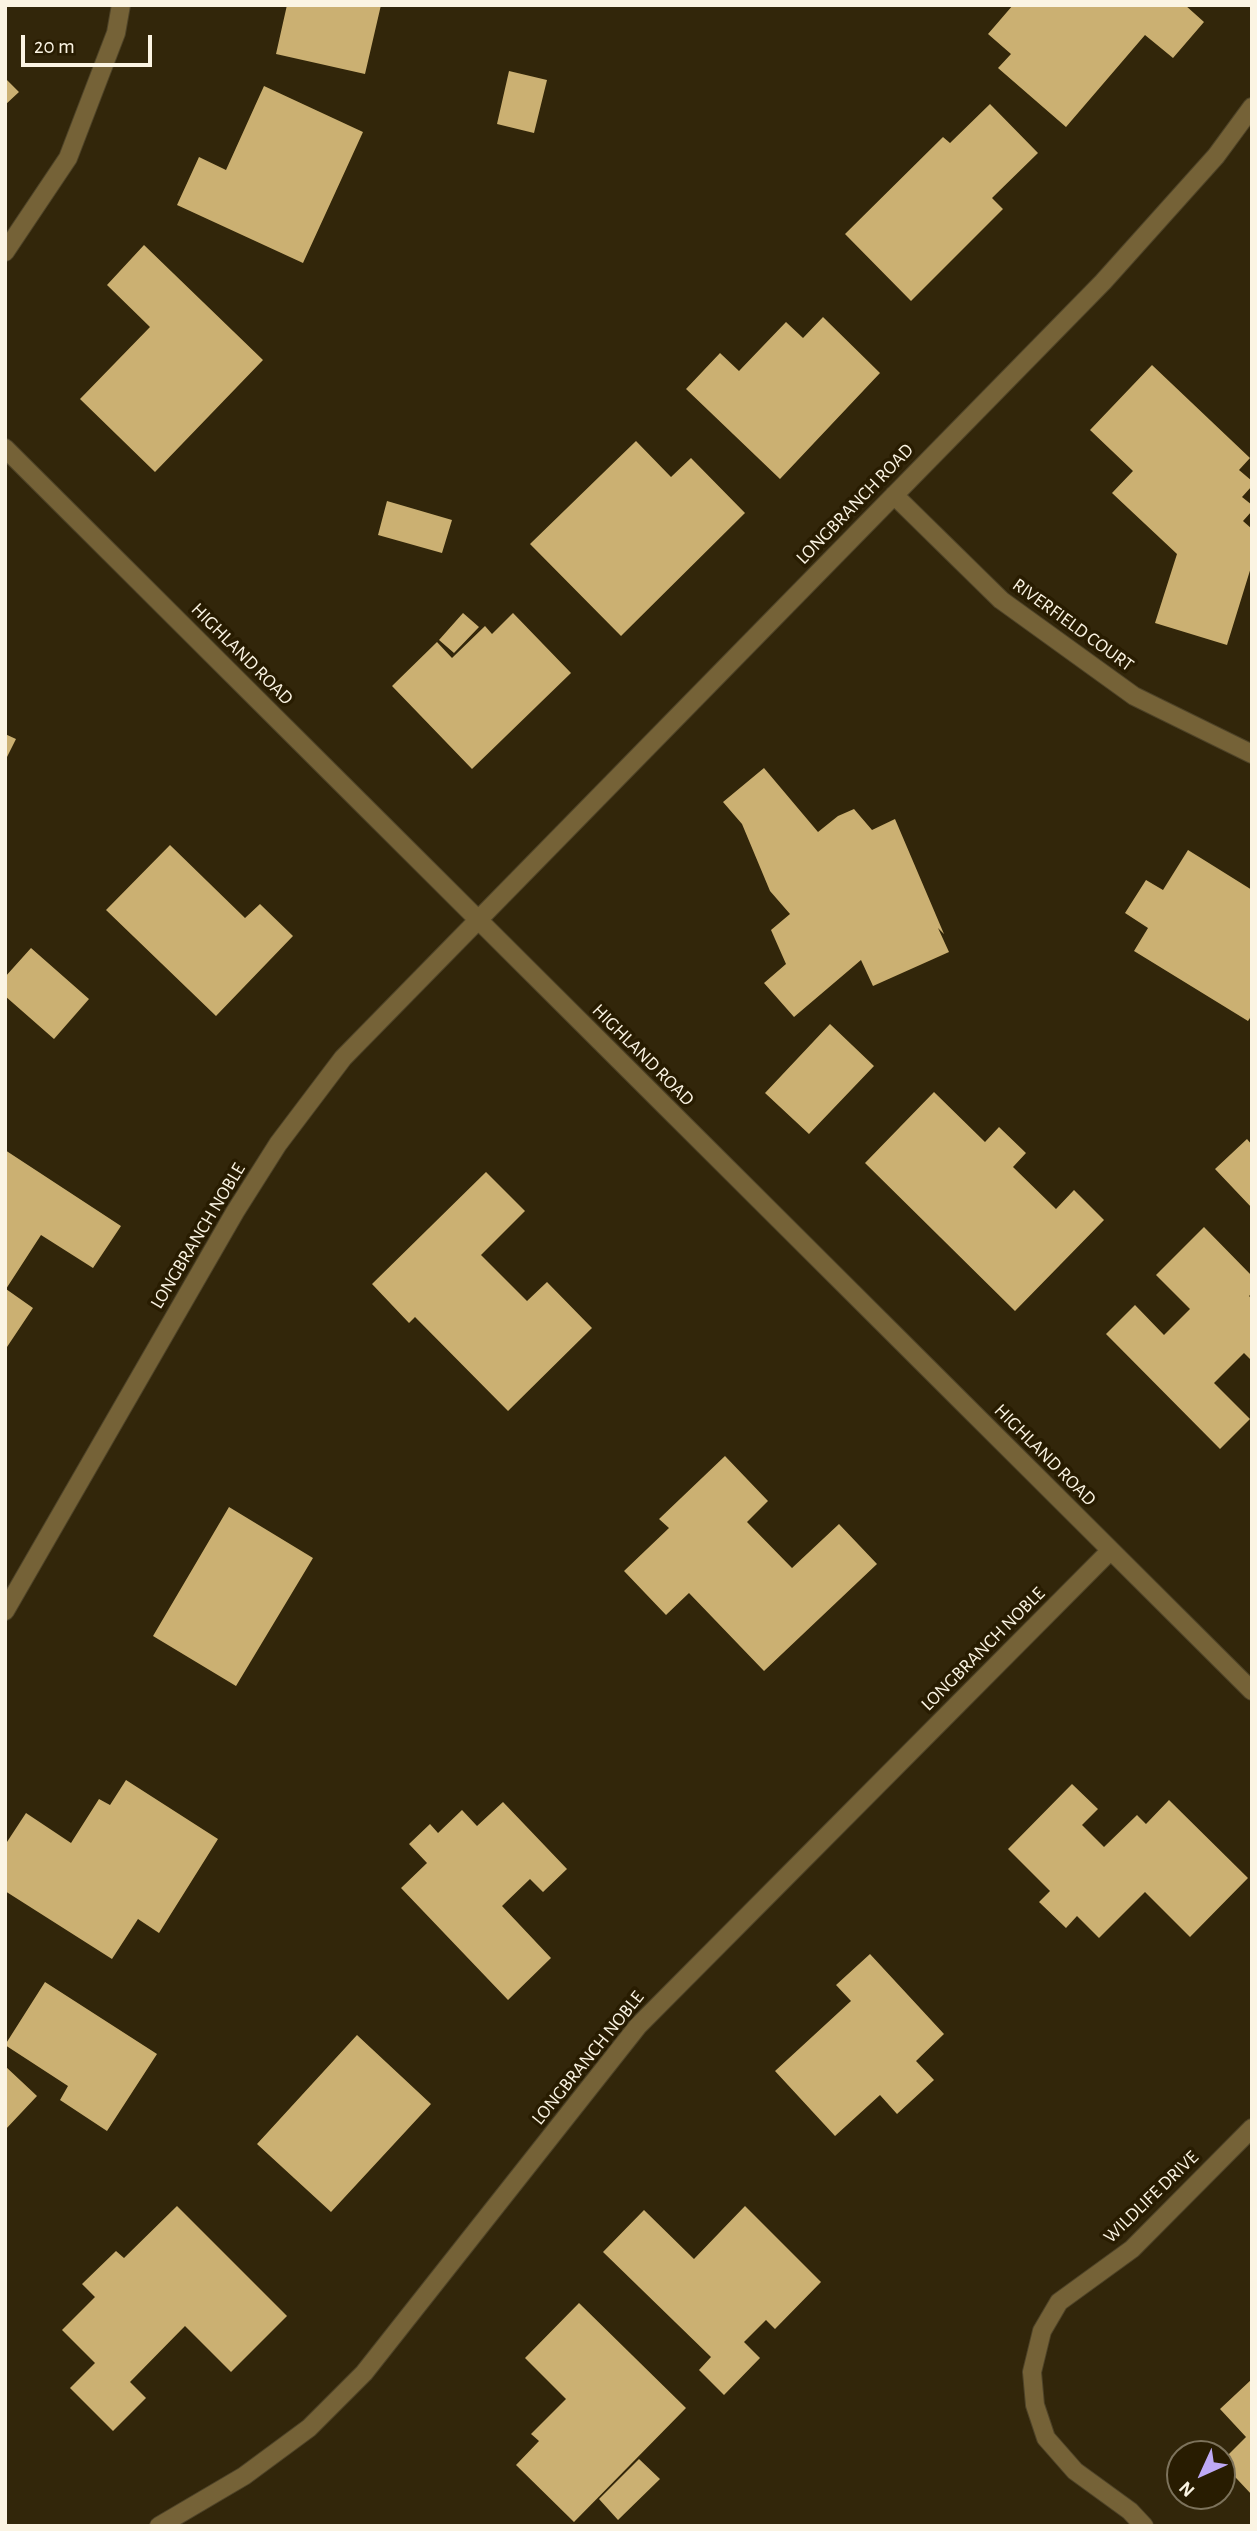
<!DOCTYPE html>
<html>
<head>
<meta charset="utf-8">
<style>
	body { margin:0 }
	#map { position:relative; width:1257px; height:2531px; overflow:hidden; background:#32260a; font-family:"Alegreya Sans",sans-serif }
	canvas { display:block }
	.frame { position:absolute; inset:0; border:7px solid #fbf4e3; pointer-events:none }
	.north { position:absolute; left:1166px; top:2440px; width:70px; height:70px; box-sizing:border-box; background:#281c01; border:2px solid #7c725b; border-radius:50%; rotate:225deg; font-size:19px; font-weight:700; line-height:28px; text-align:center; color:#fbf4e3 }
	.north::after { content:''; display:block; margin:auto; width:24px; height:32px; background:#bea9f5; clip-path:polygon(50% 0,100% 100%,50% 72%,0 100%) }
	.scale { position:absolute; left:21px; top:35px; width:131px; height:32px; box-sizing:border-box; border:4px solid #fbf4e3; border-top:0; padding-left:9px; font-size:21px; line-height:24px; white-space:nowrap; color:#fbf4e3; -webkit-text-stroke:5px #281c01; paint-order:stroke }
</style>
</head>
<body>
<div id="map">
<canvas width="1257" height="2531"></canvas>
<div class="frame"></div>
<div class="north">N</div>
<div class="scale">20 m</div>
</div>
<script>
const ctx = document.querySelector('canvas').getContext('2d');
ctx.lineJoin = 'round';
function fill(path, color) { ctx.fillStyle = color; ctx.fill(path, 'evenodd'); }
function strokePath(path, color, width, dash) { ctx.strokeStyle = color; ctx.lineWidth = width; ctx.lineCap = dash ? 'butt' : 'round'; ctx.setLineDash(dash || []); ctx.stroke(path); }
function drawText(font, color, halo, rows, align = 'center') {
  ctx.font = font + ' "Alegreya Sans",sans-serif'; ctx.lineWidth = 7; ctx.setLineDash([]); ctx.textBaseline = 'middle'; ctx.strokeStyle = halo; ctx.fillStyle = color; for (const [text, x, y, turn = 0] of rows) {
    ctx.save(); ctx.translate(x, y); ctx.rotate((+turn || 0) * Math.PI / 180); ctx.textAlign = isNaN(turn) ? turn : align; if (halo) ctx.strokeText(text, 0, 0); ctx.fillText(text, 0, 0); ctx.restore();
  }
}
fill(new Path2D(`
	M 287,5 L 381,5 L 365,74 L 276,54 Z
	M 1013,5 L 1185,5 L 1204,22 L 1173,58 L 1145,35 L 1066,127 L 998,68 L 1011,54 L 988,34 Z
	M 509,71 L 547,80 L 534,133 L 497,124 Z
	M 5,78 L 19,92 L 5,105 Z
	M 264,86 L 363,132 L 303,263 L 177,205 L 199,157 L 226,170 Z
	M 990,104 L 1038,153 L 992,198 L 1003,209 L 911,301 L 845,234 L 943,137 L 950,143 Z
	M 144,245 L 263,360 L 155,472 L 80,399 L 150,327 L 107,285 Z
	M 823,317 L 880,373 L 780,479 L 686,389 L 720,353 L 739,371 L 786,322 L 803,338 Z
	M 1152,365 L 1250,458 L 1239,470 L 1252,481 L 1252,486 L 1242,497 L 1252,505 L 1252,511 L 1243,521 L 1252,529 L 1252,564 L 1227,645 L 1155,623 L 1177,554 L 1112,493 L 1133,471 L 1090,430 Z
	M 636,441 L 671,477 L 691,458 L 745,513 L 621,636 L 530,544 Z
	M 387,501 L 452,520 L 442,553 L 378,535 Z
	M 463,613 L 479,627 L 454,653 L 439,640 Z
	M 513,613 L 571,673 L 472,769 L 392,686 L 437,642 L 452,658 L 485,626 L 492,634 Z
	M 5,734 L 16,739 L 5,761 Z
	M 764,768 L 818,832 L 838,816 L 854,809 L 872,830 L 895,819 L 944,934 L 938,928 L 949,952 L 873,986 L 861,960 L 794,1017 L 764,983 L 786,964 L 771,930 L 790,914 L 770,891 L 742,824 L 723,802 Z
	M 170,845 L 245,918 L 260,904 L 293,936 L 216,1016 L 106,910 Z
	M 1188,850 L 1252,890 L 1252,1015 L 1248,1021 L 1134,951 L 1148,928 L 1125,913 L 1146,880 L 1163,890 Z
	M 31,948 L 89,999 L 54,1039 L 5,996 L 5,977 Z
	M 830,1024 L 874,1066 L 809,1134 L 765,1093 Z
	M 934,1092 L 985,1142 L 999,1127 L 1026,1153 L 1013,1167 L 1056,1209 L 1074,1190 L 1104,1220 L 1015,1311 L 865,1163 Z
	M 1247,1139 L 1252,1145 L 1252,1208 L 1215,1169 Z
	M 5,1150 L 121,1226 L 93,1268 L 41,1235 L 6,1289 L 33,1308 L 5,1350 Z
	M 486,1172 L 525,1211 L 481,1255 L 527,1301 L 547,1282 L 592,1328 L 508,1411 L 415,1317 L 409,1323 L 372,1284 Z
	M 1204,1227 L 1252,1276 L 1252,1293 L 1249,1296 L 1252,1299 L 1252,1361 L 1244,1353 L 1214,1383 L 1250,1419 L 1220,1449 L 1106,1334 L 1135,1305 L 1164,1335 L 1190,1309 L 1156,1275 Z
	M 725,1456 L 768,1501 L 747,1522 L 792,1568 L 839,1524 L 877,1564 L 764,1671 L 689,1593 L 666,1615 L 624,1571 L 669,1528 L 659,1519 Z
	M 229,1507 L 313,1558 L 236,1686 L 153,1636 Z
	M 126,1780 L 218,1839 L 159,1933 L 138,1919 L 112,1959 L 5,1891 L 5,1845 L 26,1813 L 71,1843 L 99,1799 L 110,1805 Z
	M 1072,1784 L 1098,1809 L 1082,1825 L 1104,1847 L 1137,1815 L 1146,1824 L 1169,1800 L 1248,1878 L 1190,1937 L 1145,1892 L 1099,1938 L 1077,1916 L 1066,1928 L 1039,1902 L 1050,1891 L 1008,1849 Z
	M 503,1802 L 567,1869 L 543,1892 L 530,1879 L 502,1906 L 551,1958 L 508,2000 L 401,1888 L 427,1863 L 409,1844 L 430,1824 L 438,1833 L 462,1810 L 477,1826 Z
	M 870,1954 L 944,2034 L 916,2061 L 934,2080 L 897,2114 L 880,2095 L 835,2136 L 775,2071 L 851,2001 L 836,1985 Z
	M 45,1982 L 157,2054 L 107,2131 L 60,2100 L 68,2086 L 5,2045 Z
	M 357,2035 L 431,2104 L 331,2212 L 257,2144 Z
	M 5,2066 L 37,2096 L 5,2130 Z
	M 177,2206 L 287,2316 L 231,2372 L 185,2326 L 130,2382 L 146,2398 L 113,2431 L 70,2388 L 95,2363 L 62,2330 L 95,2297 L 82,2284 L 116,2251 L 124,2258 Z
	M 745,2206 L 821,2282 L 775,2329 L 766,2320 L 744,2342 L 760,2358 L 724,2395 L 699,2370 L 711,2357 L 603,2252 L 644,2210 L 694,2259 Z
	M 579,2303 L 686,2408 L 574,2522 L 516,2465 L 539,2441 L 531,2434 L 566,2399 L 525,2358 Z
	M 1252,2379 L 1252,2495 L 1222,2463 L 1222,2461 L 1246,2437 L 1220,2409 Z
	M 639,2459 L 660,2479 L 618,2520 L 599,2499 Z`), '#cbb072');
const street = new Path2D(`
	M 5,252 L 68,158 L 116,33 L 121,5
	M 5,448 L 1252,1691
	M 894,495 L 1001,600 L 1134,696 L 1252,754
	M 5,1611 L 235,1212 L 278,1144 L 343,1058 L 1103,282 L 1216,156 L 1252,107
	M 159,2526 L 244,2476 L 309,2428 L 364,2373 L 638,2026 L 1110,1551
	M 1144,2526 L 1130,2511 L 1075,2471 L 1046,2438 L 1035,2405 L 1032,2372 L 1042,2331 L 1059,2302 L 1132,2249 L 1252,2128`);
strokePath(street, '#4e4328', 20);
strokePath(street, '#756237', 18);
drawText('19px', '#fbf4e3', '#281c01', [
	["LONGBRANCH ROAD",855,504,-46],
	["RIVERFIELD COURT",1073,625,36],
	["HIGHLAND ROAD",242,654,45],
	["HIGHLAND ROAD",643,1055,45],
	["LONGBRANCH NOBLE",198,1236,-59],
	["HIGHLAND ROAD",1045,1455,45],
	["LONGBRANCH NOBLE",983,1649,-45],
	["LONGBRANCH NOBLE",588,2058,-51],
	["WILDLIFE DRIVE",1151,2197,-44]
]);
</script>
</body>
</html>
